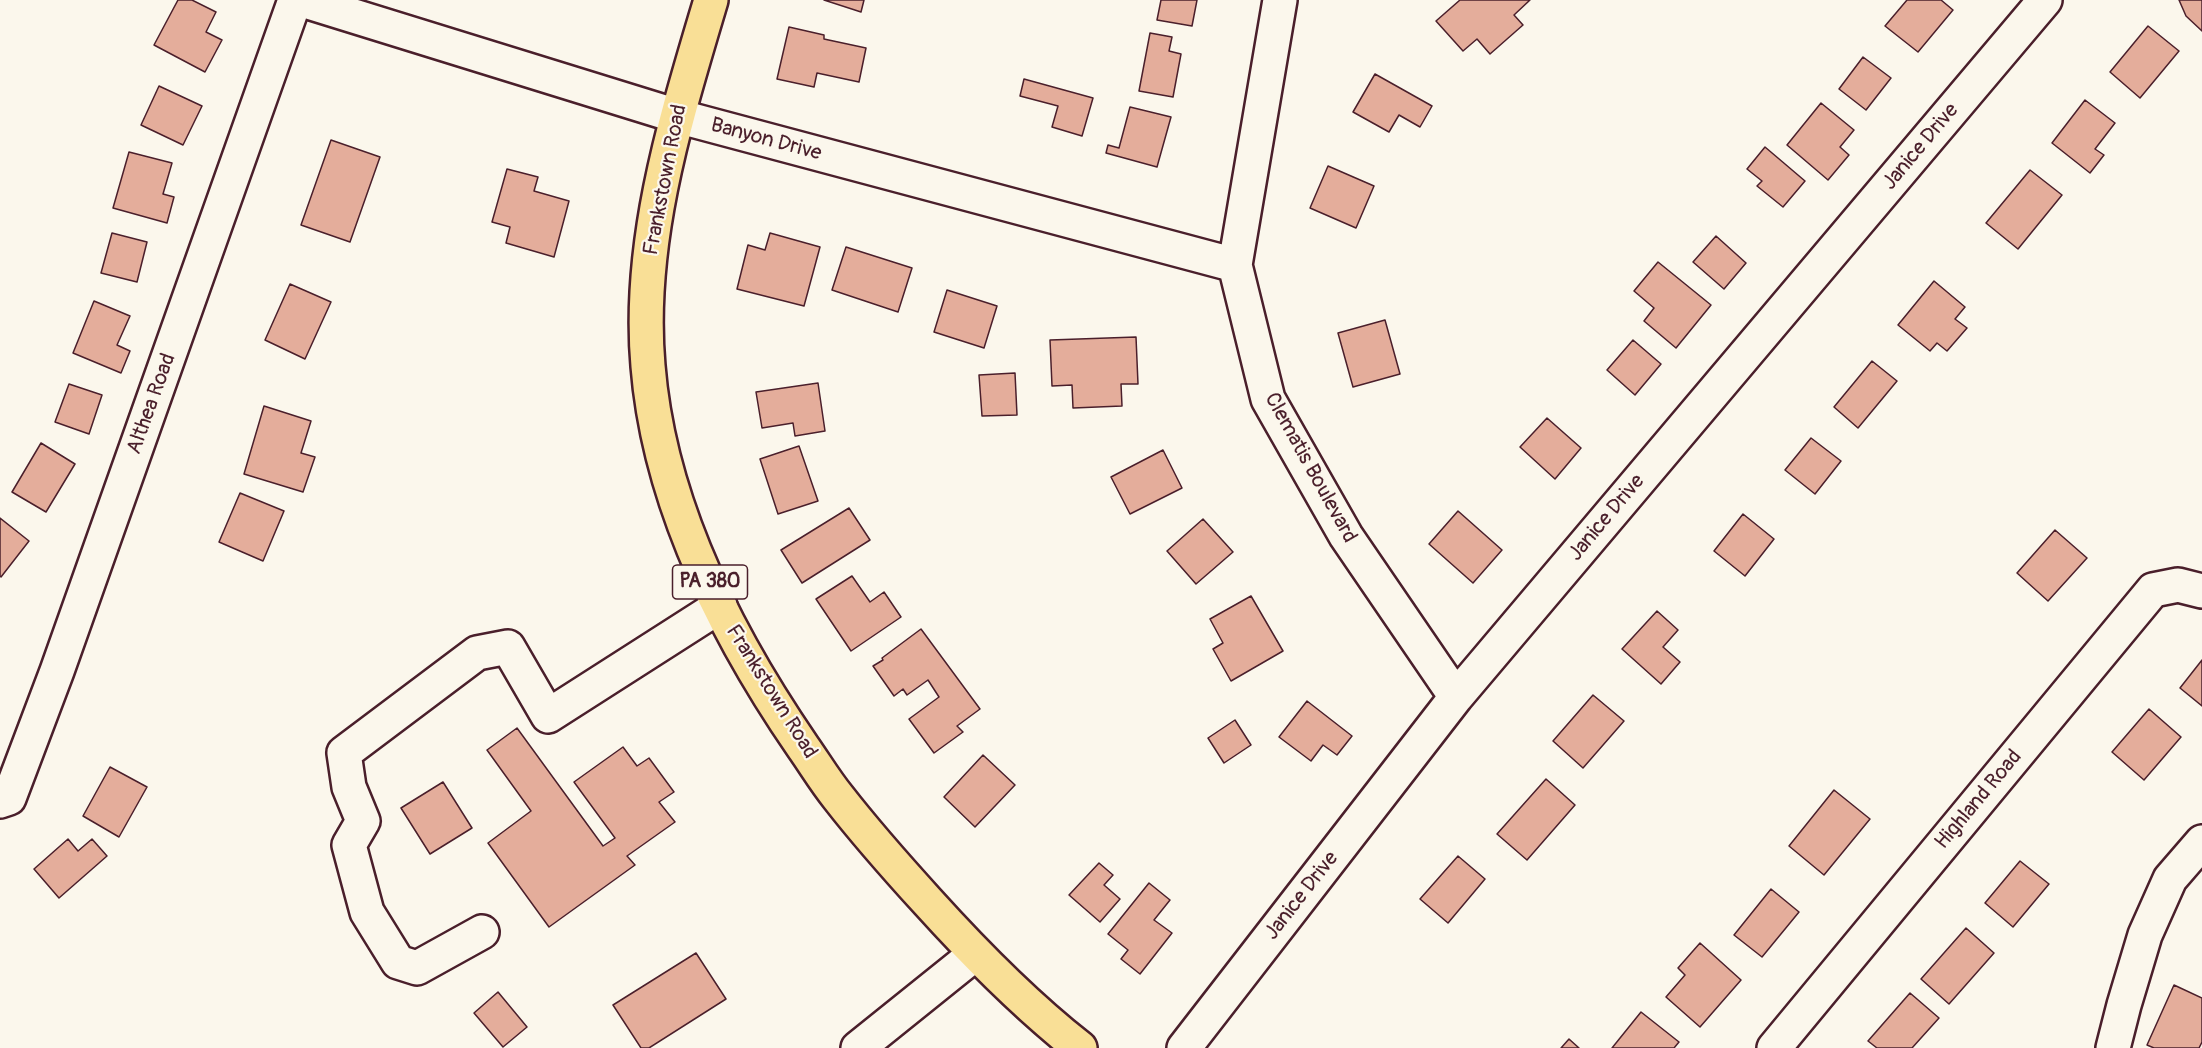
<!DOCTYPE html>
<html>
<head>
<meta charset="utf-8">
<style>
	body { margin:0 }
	canvas { display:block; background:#fbf7ec }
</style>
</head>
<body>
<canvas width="2202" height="1048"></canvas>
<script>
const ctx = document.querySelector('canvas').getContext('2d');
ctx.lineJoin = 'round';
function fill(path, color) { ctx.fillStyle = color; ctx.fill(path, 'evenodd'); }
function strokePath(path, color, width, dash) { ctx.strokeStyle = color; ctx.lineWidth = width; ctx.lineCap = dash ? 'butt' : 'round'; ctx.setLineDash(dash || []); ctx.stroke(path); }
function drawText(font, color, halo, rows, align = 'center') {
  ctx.font = font + ' Pangolin,sans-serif'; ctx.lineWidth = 4.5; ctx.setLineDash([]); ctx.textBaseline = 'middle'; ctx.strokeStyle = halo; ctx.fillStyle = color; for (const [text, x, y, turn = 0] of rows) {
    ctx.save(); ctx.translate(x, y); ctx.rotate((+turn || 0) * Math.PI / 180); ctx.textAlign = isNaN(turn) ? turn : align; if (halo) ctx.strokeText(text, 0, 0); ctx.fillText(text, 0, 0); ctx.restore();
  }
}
const building = new Path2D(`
	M 178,0 L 192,0 L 216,12 L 206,32 L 222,40 L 205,72 L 154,45 Z
	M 824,0 L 864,0 L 861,12 Z
	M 1161,0 L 1197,0 L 1192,26 L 1157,20 Z
	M 1460,0 L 1530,0 L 1514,15 L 1523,25 L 1490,54 L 1477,39 L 1463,51 L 1436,21 Z
	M 1907,0 L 1941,0 L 1953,10 L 1918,52 L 1885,26 Z
	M 2202,0 L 2202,31 L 2186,16 L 2179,0 Z
	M 2148,26 L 2179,51 L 2140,98 L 2110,72 Z
	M 789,27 L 824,35 L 824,39 L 866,48 L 859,82 L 817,73 L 814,87 L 777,79 Z
	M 1150,33 L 1172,37 L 1169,51 L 1181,54 L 1173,97 L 1139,91 Z
	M 1863,57 L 1891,78 L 1866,110 L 1839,89 Z
	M 1375,74 L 1432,106 L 1420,127 L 1399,115 L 1389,132 L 1353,112 Z
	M 1024,79 L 1093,98 L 1082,136 L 1052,127 L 1058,106 L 1020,96 Z
	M 159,86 L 202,106 L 183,145 L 141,125 Z
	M 2085,100 L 2115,123 L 2095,149 L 2104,155 L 2090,173 L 2052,143 Z
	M 1821,103 L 1854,130 L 1840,147 L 1849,155 L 1828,180 L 1787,145 Z
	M 1130,107 L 1171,117 L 1157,167 L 1106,153 L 1108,145 L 1119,148 Z
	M 331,140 L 380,157 L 350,242 L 301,225 Z
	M 1765,147 L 1805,181 L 1783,207 L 1757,186 L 1762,181 L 1747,169 Z
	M 129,152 L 172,163 L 163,194 L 174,197 L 167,223 L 113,208 Z
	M 1328,166 L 1374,186 L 1356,228 L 1310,208 Z
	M 507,169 L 538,177 L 534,191 L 569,201 L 554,257 L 506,243 L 510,227 L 492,222 Z
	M 2030,170 L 2062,195 L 2018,249 L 1986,223 Z
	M 112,233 L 147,242 L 137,282 L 101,273 Z
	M 770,233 L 820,247 L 804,306 L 737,289 L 748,245 L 765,250 Z
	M 1716,236 L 1746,263 L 1724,289 L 1693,262 Z
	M 846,247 L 912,268 L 898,312 L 832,290 Z
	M 1658,262 L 1711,305 L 1676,348 L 1644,321 L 1654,308 L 1634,291 Z
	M 1934,281 L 1965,307 L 1955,319 L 1967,328 L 1947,351 L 1937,343 L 1930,351 L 1898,325 Z
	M 290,284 L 331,302 L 305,359 L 265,340 Z
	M 947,290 L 997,306 L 984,348 L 934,332 Z
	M 94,301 L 130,316 L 117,345 L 130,351 L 121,373 L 73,353 Z
	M 1385,320 L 1400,374 L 1353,387 L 1338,333 Z
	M 1136,337 L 1138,384 L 1121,384 L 1122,406 L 1073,408 L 1072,385 L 1052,386 L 1050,340 Z
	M 1633,340 L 1661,364 L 1635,395 L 1607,370 Z
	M 1872,361 L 1897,381 L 1858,428 L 1834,407 Z
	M 1015,373 L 1017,415 L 982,416 L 979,375 Z
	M 818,383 L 825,431 L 795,436 L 793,423 L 762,428 L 756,392 Z
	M 69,384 L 102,395 L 89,434 L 55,422 Z
	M 264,406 L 311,421 L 301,453 L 315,457 L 303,492 L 244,474 Z
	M 1547,418 L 1581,448 L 1555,479 L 1520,447 Z
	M 1811,438 L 1841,461 L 1815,494 L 1785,470 Z
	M 41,443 L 75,464 L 46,512 L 12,492 Z
	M 799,446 L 818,501 L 778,514 L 760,459 Z
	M 1163,450 L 1182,488 L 1130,514 L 1111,477 Z
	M 240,493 L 284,511 L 263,561 L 219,542 Z
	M 849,508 L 870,540 L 802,583 L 781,550 Z
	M 1458,511 L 1502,550 L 1473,583 L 1429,544 Z
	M 1743,514 L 1774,539 L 1745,576 L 1714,551 Z
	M 0,518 L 29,541 L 1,577 L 0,576 Z
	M 1203,519 L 1233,552 L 1196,584 L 1167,551 Z
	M 2055,530 L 2087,558 L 2048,601 L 2017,573 Z
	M 852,576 L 870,602 L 884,592 L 901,617 L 851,651 L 816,599 Z
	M 1251,596 L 1283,651 L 1231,681 L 1213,649 L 1223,643 L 1210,619 Z
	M 1657,611 L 1678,630 L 1663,647 L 1680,662 L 1661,684 L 1622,649 Z
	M 921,629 L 980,709 L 957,726 L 963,732 L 934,753 L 909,719 L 939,697 L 928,680 L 907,695 L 903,689 L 894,696 L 873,666 L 883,660 L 882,658 Z
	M 2202,660 L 2202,706 L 2180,688 Z
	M 1593,695 L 1624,721 L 1583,768 L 1553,741 Z
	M 1307,701 L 1352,736 L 1337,755 L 1323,745 L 1311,761 L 1279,737 Z
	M 2149,709 L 2181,737 L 2144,780 L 2112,752 Z
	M 1235,720 L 1251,745 L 1224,763 L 1208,738 Z
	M 517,728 L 603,846 L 615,838 L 574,782 L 623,747 L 637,766 L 649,758 L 674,792 L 659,802 L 675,822 L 627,856 L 635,865 L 549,927 L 488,843 L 531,811 L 487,750 Z
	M 983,755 L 1015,785 L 975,827 L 944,797 Z
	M 110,767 L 147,787 L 119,837 L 83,816 Z
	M 1546,779 L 1575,805 L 1527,860 L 1497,834 Z
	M 443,782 L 472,828 L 430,854 L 401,808 Z
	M 1834,790 L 1870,819 L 1824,875 L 1789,846 Z
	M 68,839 L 78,851 L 92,839 L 107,856 L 59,898 L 34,869 Z
	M 1458,856 L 1485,879 L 1448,923 L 1420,899 Z
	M 2020,861 L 2049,884 L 2013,927 L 1985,903 Z
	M 1099,863 L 1113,875 L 1104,885 L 1120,899 L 1100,922 L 1069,895 Z
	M 1149,883 L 1170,900 L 1154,920 L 1172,933 L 1140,974 L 1121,959 L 1128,950 L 1108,934 Z
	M 1771,889 L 1799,912 L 1762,957 L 1734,935 Z
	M 1966,928 L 1994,953 L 1949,1004 L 1921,979 Z
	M 1700,943 L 1741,980 L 1700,1027 L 1666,997 L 1685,975 L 1678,968 Z
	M 696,953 L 726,999 L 649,1048 L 641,1048 L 613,1005 Z
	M 2174,985 L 2202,998 L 2202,1042 L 2199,1048 L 2154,1048 L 2147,1045 Z
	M 498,992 L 527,1027 L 503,1047 L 474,1013 Z
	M 1910,993 L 1939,1018 L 1912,1048 L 1877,1048 L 1868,1041 Z
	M 1641,1012 L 1679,1042 L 1674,1048 L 1612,1048 Z
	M 1569,1039 L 1579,1048 L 1561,1048 Z`);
fill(building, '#e4ad9b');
strokePath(building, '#4a1f2b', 1.5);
const minor = new Path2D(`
	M 302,0 L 677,116 L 1235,265
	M 1280,0 L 1235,265 L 1268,399 L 1346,536 L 1456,697
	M 0,801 L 9,798 L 57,671 L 295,0
	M 482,932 L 417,968 L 398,962 L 367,912 L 349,845 L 363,821 L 349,787 L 344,753 L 477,653 L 508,647 L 548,716 L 720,606
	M 858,1048 L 975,954
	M 1184,1048 L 1456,697 L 2045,0
	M 1774,1048 L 2153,590 L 2178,585 L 2202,591
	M 2113,1048 L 2124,1005 L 2145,935 L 2170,879 L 2202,842`);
const major = new Path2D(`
	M 711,0 C 676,118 637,241 648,366 C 659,504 726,635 803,747 C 815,764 825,781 838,797 C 866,833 897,868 928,902 C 975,954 1024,1004 1080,1048`);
strokePath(minor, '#4a1f2b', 38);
strokePath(major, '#4a1f2b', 38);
strokePath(minor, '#fbf7ec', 33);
strokePath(major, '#f9df96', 33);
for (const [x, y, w] of [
	[710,582,75]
]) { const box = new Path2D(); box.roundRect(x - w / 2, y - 17, w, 34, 4.5); ctx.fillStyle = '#fbf7ec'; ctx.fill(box); strokePath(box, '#4a1f2b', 1.5); }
drawText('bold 20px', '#4a1f2b', null, [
	["PA 380",710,582]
]);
drawText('21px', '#4a1f2b', '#fbf7ec', [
	["Banyon Drive",766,140,15],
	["Janice Drive",1921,147,-50],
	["Frankstown Road",666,180,-79],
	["Althea Road",152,404,-70],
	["Clematis Boulevard",1310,468,61],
	["Janice Drive",1607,518,-50],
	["Frankstown Road",771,692,58],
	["Highland Road",1979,800,-50],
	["Janice Drive",1302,896,-52]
]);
</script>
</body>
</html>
